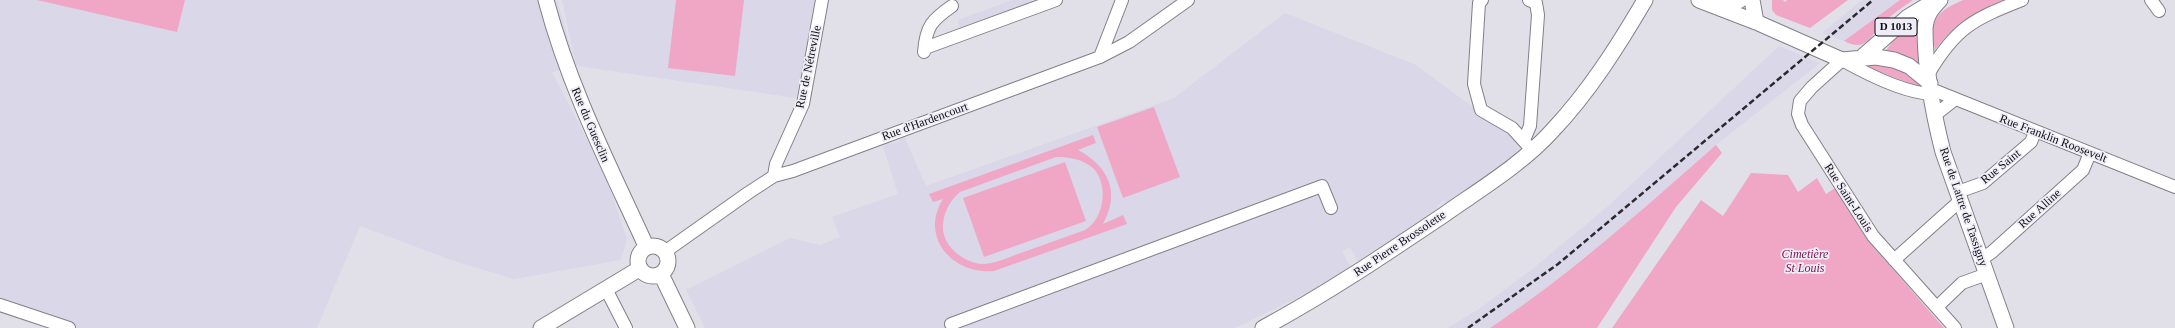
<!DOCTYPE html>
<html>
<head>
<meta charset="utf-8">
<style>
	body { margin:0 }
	canvas { display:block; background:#e1e0e9 }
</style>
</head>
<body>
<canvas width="2175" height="328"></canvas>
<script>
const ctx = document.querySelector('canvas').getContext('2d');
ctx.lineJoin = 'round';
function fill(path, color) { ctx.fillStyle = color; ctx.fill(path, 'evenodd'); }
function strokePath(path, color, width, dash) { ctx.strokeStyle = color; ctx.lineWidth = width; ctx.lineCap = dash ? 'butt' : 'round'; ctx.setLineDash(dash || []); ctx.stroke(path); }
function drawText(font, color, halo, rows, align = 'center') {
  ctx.font = font + ' Georgia,serif'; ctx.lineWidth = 3.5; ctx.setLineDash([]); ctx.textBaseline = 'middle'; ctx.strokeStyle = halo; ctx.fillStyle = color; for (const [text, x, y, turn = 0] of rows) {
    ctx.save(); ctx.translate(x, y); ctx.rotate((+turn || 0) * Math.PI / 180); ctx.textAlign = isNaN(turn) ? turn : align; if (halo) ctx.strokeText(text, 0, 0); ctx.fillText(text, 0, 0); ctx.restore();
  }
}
fill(new Path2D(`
	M 0,0 L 557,0 L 576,66 L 562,0 L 815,0 L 812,28 L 796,98 L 577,66 L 552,72 L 605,174 L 627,239 L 621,260 L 514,279 L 454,261 L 360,226 L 317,328 L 69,328 L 14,310 L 0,313 Z
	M 1012,0 L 1032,0 L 1034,6 L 961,33 L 958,20 Z
	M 1862,0 L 1900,0 L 1844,41 L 1822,33 Z
	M 1285,13 L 1416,65 L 1524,145 L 1523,148 L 1449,202 L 1443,201 L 1437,206 L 1438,210 L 1360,265 L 1350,247 L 1342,251 L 1352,270 L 1308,296 L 1305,294 L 1235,328 L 705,328 L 686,290 L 790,238 L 820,245 L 840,237 L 832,217 L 898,194 L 882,143 L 885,142 L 891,144 L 898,142 L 904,136 L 926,186 L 1174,98 Z
	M 1779,46 L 1820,63 L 1716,145 L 1621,228 L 1530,301 L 1490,328 L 1447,328 L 1479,309 L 1531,270 L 1606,208 Z`), '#d9d7e8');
fill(new Path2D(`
	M 37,0 L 185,0 L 177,32 Z
	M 676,0 L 744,0 L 735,76 L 668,68 Z
	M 1772,0 L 1783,0 L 1785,2 L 1787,0 L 1848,0 L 1810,28 L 1776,15 L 1772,10 Z
	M 1900,0 L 1913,0 C 1903,7 1892,14 1883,23 C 1870,36 1866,53 1844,41 Z
	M 1963,0 L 2004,0 C 1974,12 1955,24 1935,50 C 1929,19 1936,12 1963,0 Z
	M 1914,19 L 1918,21 L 1921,65 L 1884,53 L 1900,32 Z
	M 1871,63 C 1893,65 1908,68 1922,88 L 1862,65 Z
	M 1154,107 L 1180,177 L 1123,198 L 1097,127 Z
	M 1093,135 L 1096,143 L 1078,150 C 1108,166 1121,192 1103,224 L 1123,215 L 1127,224 L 994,271 C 953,275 919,237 943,199 L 933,202 L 929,194 ZM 1056,157 C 1070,157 1083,159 1094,169 C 1109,186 1104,219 1085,230 C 1063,238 1040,246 1018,254 C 1007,258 994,264 982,264 C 965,263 945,248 943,230 C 942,215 949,201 960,192 Z
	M 1716,145 L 1722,153 L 1676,207 L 1597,328 L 1490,328 C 1571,274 1643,209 1716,145 Z
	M 1065,162 L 1086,221 L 984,257 L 963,198 Z
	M 1751,173 L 1788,175 L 1798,192 L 1817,178 L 1826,194 L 1835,188 L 1871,244 L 1944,328 L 1612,328 L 1701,200 L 1723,216 Z`), '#f0a7c6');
const minor = new Path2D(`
	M 1482,0 L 1479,3 L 1474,84 L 1481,110 L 1512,128 L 1532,150
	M 2151,0 L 2159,11
	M 925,48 L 1056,0
	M 924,52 C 926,26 932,20 952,6
	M 1100,57 L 1122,0
	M 1929,73 C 1956,27 1974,19 2022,0
	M 1931,89 L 2175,187
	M 1932,94 C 1904,93 1867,74 1842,60 L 1812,87 L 1800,101 L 1798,114 L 1802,125 L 1873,236 L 1955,328
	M 1935,115 L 1954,100
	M 1524,140 L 1530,126 L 1538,15 L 1536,3 L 1529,0
	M 774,176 L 776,164 L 803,104 L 822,0
	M 1958,192 L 1983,183 L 2031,142 L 2035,132
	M 666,251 L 748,193 L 774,176 L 793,171 L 1100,57 L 1129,42 L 1188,0
	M 1982,259 L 1992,252 L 2083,170 L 2090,153
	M 1894,260 L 1961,200
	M 606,289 L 626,328
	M 0,305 L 69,328
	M 1937,307 L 1962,283 L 1987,274
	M 951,324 L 1322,186 L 1331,208`);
const major = new Path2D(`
	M 546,0 C 569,87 609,165 646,246
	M 1699,0 L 1756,22 L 1842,60 L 1876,57 L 1894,60 L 1909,66 L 1930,83
	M 1752,0 L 1756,22
	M 1940,0 C 1931,9 1926,16 1925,28 C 1925,69 1933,113 1943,152 L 2006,328
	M 1716,6 L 1728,6 L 1740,0
	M 1860,59 L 1908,17 L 1936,0
	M638 261a15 15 0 1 1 30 0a15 15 0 1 1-30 0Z
	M 661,274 L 687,328
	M 541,328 L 639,269
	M 1263,328 C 1328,293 1384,255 1445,214 C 1482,188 1522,164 1552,131 C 1589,92 1618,46 1645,0`);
strokePath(minor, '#818089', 14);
strokePath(major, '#818089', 17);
strokePath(minor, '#fff', 12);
strokePath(major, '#fff', 15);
strokePath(new Path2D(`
	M 1468,328 L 1558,264 L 1873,0`), '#2a2a2e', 2.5, [6, 3]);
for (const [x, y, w] of [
	[1896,27,42]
]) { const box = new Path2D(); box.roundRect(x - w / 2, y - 9, w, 18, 3); ctx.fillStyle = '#eeedf7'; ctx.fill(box); strokePath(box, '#0e0e11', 1); }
drawText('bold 11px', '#0e0e11', null, [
	["D 1013",1896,27]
]);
drawText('12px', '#0e0e11', '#eeedf7', [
	["Rue de Nétreville",809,67,-78],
	["Rue d'Hardencourt",925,122,-20],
	["Rue du Guesclin",590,125,67],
	["Rue Franklin Roosevelt",2053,139,21],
	["Rue Saint",2001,167,-39],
	["Rue Saint-Louis",1848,198,57],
	["Rue de Lattre de Tassigny",1963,207,71],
	["Rue Alline",2040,209,-42],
	["Rue Pierre Brossolette",1400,244,-34]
]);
drawText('italic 12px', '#7b124d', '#eeedf7', [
	["Cimetière",1805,255],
	["St Louis",1805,269]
]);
</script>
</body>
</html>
